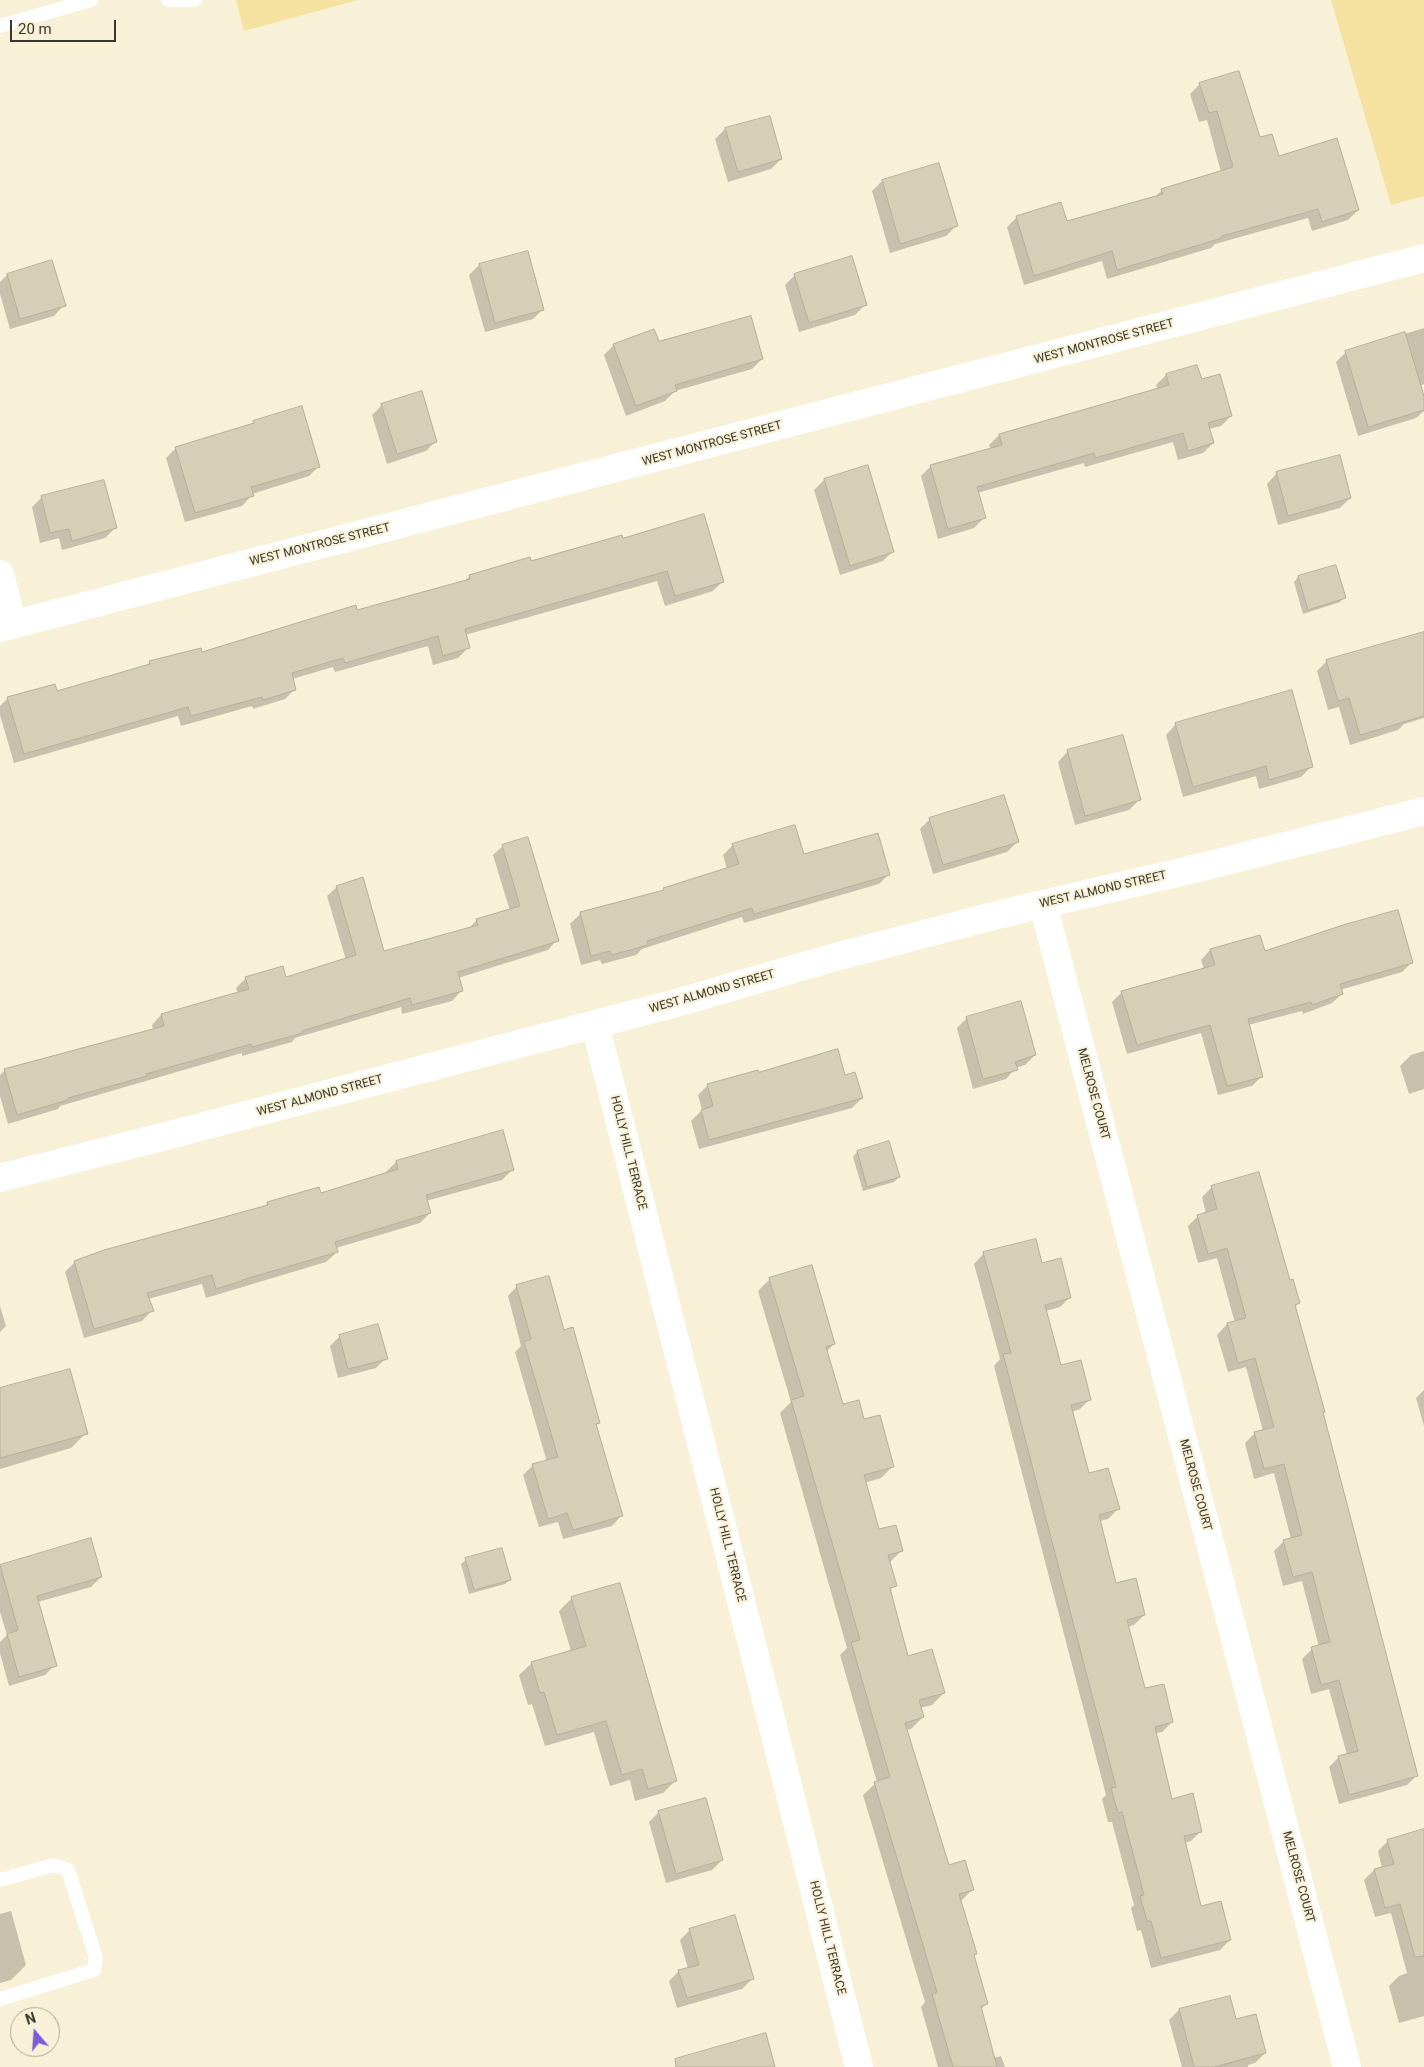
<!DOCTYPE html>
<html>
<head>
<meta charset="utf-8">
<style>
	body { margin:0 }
	#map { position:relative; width:1424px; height:2067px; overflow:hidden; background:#f8f1d8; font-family:Roboto,sans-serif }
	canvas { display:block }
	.north { position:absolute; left:10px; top:2007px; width:50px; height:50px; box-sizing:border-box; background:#f8f1d8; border:1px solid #aba693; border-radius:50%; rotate:342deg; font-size:14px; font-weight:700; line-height:20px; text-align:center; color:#38352b }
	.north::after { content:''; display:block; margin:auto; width:18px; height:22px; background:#7a5cd6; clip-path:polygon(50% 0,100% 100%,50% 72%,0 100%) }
	.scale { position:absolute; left:10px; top:20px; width:106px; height:22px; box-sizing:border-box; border:2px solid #38352b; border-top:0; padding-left:6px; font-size:15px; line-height:18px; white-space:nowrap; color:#38352b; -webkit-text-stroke:4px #f8f1d8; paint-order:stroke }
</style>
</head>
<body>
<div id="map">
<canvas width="1424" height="2067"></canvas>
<div class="north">N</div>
<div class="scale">20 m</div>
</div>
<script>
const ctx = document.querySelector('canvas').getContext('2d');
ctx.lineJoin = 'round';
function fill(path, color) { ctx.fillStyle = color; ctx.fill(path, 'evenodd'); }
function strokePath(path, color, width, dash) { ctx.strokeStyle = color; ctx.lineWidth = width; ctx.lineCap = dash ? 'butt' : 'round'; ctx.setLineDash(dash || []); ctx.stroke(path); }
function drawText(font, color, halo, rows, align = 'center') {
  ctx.font = font + ' Roboto,sans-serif'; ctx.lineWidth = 4; ctx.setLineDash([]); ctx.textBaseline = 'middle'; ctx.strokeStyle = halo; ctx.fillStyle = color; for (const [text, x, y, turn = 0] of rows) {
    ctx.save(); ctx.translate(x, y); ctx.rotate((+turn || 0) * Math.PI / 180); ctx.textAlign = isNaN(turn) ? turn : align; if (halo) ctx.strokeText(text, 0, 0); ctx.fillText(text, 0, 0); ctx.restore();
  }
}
fill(new Path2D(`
	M 236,0 L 358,0 L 244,31 Z
	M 1331,0 L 1424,0 L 1424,196 L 1391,205 Z`), '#f5e2a0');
fill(new Path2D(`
	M 1200,84 L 1278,158 L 1358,210 L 1348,220 L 1312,231 L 1308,218 L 1215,244 L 1211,248 L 1107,279 L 1102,261 L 1024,285 L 1007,227 L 1017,217 L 1066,223 L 1155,197 L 1162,190 L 1221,172 L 1207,120 L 1199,122 L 1190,94 Z
	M 769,117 L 781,159 L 771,169 L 728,182 L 715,139 L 725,129 Z
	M 882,181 L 956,226 L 946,236 L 890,253 L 872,191 Z
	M 527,253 L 543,309 L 533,319 L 485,332 L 469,275 L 479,265 Z
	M 7,275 L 64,305 L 54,316 L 10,329 L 0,294 L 0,282 Z
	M 795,275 L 865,305 L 855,315 L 799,332 L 785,285 Z
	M 1424,328 L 1424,384 L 1420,386 L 1424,400 L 1424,411 L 1416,418 L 1358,436 L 1336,362 L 1346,352 Z
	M 658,343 L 762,359 L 752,369 L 675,391 L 665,401 L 626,416 L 604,355 L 614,345 Z
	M 1166,375 L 1201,381 L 1231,416 L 1221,426 L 1209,429 L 1213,443 L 1203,453 L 1178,460 L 1173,442 L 1085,467 L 1084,463 L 977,493 L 984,518 L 974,528 L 938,539 L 921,476 L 931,466 L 991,449 L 989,445 L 999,435 L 1158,390 L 1156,385 Z
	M 382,405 L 436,441 L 426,451 L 387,464 L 372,415 Z
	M 254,422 L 319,466 L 309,476 L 252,494 L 252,495 L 242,506 L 185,522 L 166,458 L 176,448 L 250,426 Z
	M 1277,473 L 1350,498 L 1340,508 L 1278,525 L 1267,484 Z
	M 824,480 L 893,551 L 883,561 L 840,575 L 814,490 Z
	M 42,497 L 115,528 L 105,538 L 62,550 L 59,538 L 40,543 L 32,507 Z
	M 622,540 L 723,581 L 713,591 L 665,606 L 657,581 L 465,635 L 468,648 L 458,658 L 433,665 L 428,646 L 335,672 L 333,667 L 292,679 L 295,689 L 285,699 L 253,709 L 252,706 L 181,726 L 178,716 L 14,763 L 0,715 L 0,706 L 8,698 L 56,692 L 146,666 L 150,662 L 201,653 L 463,582 L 470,576 L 530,563 Z
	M 1298,577 L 1345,597 L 1340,602 L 1303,614 L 1294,582 Z
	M 1424,633 L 1424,718 L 1404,724 L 1398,730 L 1350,745 L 1339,707 L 1328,710 L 1317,671 L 1327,661 Z
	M 1176,724 L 1311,767 L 1301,777 L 1259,789 L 1256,776 L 1183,797 L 1166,735 Z
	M 1068,751 L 1139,800 L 1129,810 L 1075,825 L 1058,762 Z
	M 930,819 L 1017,842 L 1007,852 L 933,874 L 920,829 Z
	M 733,845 L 803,856 L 889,874 L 879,884 L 744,923 L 742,917 L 642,949 L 636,955 L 602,964 L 600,960 L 581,965 L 570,924 L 580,914 L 661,892 L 664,889 L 727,869 L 723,855 Z
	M 503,846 L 557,940 L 548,950 L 458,978 L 461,991 L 452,1001 L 402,1014 L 401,1007 L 295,1038 L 292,1042 L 242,1056 L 242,1053 L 60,1106 L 58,1109 L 8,1124 L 0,1096 L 0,1075 L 5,1070 L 153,1030 L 152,1025 L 161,1015 L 238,993 L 236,988 L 246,978 L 285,978 L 346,960 L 327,896 L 337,887 L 384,952 L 469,928 L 477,920 L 510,911 L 493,855 Z
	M 1210,950 L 1264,953 L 1412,962 L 1402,972 L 1340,990 L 1342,994 L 1332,1003 L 1303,1014 L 1302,1011 L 1248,1025 L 1262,1076 L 1252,1086 L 1218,1095 L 1201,1033 L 1127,1054 L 1112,1002 L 1122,992 L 1204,969 L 1201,960 Z
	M 967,1018 L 1035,1055 L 1025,1065 L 1016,1068 L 1006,1079 L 973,1089 L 957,1028 Z
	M 1424,1051 L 1424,1089 L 1409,1094 L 1400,1066 L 1411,1055 Z
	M 758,1074 L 844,1077 L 862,1098 L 852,1108 L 699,1149 L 691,1121 L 702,1110 L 698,1095 L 708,1085 Z
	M 857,1152 L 899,1177 L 894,1182 L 863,1191 L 853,1157 Z
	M 396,1162 L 512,1170 L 502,1180 L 426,1201 L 430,1213 L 420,1223 L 336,1248 L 337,1252 L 326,1262 L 206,1298 L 202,1284 L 148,1299 L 152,1310 L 142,1321 L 84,1338 L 65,1272 L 75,1262 L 263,1207 L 268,1203 L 320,1194 L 387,1174 L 386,1172 Z
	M 1212,1187 L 1289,1281 L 1299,1303 L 1295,1307 L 1323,1412 L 1322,1413 L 1417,1775 L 1407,1785 L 1339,1804 L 1329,1767 L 1339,1757 L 1347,1755 L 1329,1689 L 1311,1694 L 1302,1659 L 1312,1649 L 1319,1647 L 1302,1581 L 1283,1586 L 1274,1551 L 1284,1541 L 1291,1539 L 1274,1473 L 1254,1479 L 1245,1443 L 1255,1433 L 1263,1431 L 1246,1367 L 1228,1372 L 1217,1335 L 1227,1324 L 1235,1323 L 1217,1258 L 1198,1263 L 1188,1226 L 1198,1216 L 1206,1214 L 1202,1197 Z
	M 984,1253 L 1041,1264 L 1070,1297 L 1060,1307 L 1046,1311 L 1060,1366 L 1090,1399 L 1080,1409 L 1071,1412 L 1088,1474 L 1118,1509 L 1108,1519 L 1100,1521 L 1115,1585 L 1144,1615 L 1134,1625 L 1127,1627 L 1144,1690 L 1172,1722 L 1162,1732 L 1155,1733 L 1171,1800 L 1201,1831 L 1191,1841 L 1185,1843 L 1201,1908 L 1230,1940 L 1220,1950 L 1151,1968 L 1141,1930 L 1137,1931 L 1131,1908 L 1134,1905 L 1112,1822 L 1108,1822 L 1102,1799 L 1106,1795 L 994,1366 L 1000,1359 L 974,1264 Z
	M 770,1279 L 834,1344 L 826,1352 L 842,1405 L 863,1421 L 893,1466 L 881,1478 L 864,1483 L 878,1531 L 902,1550 L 889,1563 L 896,1585 L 889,1591 L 907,1657 L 944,1693 L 932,1705 L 920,1708 L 923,1717 L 911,1729 L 906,1730 L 948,1866 L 973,1889 L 961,1901 L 976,1954 L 973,1957 L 986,2004 L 981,2009 L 994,2058 L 1001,2056 L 1005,2067 L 938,2067 L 921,2007 L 925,2002 L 863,1795 L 877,1782 L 840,1655 L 847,1648 L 780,1413 L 791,1402 L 758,1291 Z
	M 517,1286 L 599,1422 L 596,1426 L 621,1516 L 612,1526 L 563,1539 L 558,1522 L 539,1527 L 523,1475 L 533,1465 L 547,1462 L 515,1352 L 521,1346 L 508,1296 Z
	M 0,1306 L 6,1326 L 0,1332 Z
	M 340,1336 L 386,1358 L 376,1368 L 338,1378 L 330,1346 Z
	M 0,1389 L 86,1433 L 71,1448 L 0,1469 Z
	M 1424,1390 L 1424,1426 L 1416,1398 Z
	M 90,1540 L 101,1577 L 91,1587 L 38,1602 L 55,1665 L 45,1675 L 9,1686 L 0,1653 L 0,1642 L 7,1635 L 0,1612 L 0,1566 Z
	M 466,1560 L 510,1580 L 505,1584 L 469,1594 L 461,1564 Z
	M 572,1598 L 675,1781 L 663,1793 L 635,1801 L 630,1780 L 610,1786 L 594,1732 L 545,1746 L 532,1704 L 528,1705 L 519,1675 L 532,1663 L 571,1651 L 559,1611 Z
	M 659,1812 L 722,1860 L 712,1870 L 666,1883 L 649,1822 Z
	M 1424,1831 L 1424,2016 L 1399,2023 L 1389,1986 L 1399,1976 L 1407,1973 L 1391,1913 L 1375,1917 L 1364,1880 L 1374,1870 L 1382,1868 L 1378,1851 L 1388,1841 Z
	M 11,1911 L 26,1965 L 11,1980 L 0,1983 L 0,1914 Z
	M 690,1930 L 752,1979 L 742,1989 L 677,2008 L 669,1981 L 679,1971 L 688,1969 L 680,1940 Z
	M 1179,2010 L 1235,2021 L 1265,2053 L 1255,2063 L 1248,2065 L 1248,2067 L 1182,2067 L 1169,2020 Z`), '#0003');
const building = new Path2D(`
	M 1239,71 L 1260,137 L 1272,134 L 1279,156 L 1337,138 L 1359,210 L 1322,222 L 1318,209 L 1222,236 L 1222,238 L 1117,270 L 1112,251 L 1034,276 L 1016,216 L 1061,202 L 1067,221 L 1163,194 L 1161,189 L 1233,167 L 1217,111 L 1209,113 L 1199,83 Z
	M 770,116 L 782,159 L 738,172 L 725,128 Z
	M 939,163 L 958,226 L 900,244 L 882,180 Z
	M 528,251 L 544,310 L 495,323 L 479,264 Z
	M 852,256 L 867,305 L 809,323 L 794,274 Z
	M 52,260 L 66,306 L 20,319 L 7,274 Z
	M 751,316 L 763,359 L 675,385 L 677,391 L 636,406 L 613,344 L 654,329 L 659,341 Z
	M 1405,332 L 1424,396 L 1424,410 L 1368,427 L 1345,351 Z
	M 1197,365 L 1202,379 L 1220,374 L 1232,416 L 1208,423 L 1214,443 L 1188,451 L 1183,433 L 1095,458 L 1094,453 L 977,487 L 986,518 L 948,529 L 930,465 L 1002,445 L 999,434 L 1169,385 L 1166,374 Z
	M 422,391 L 437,442 L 397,454 L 381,404 Z
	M 302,406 L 320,467 L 251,487 L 254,496 L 195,513 L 175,447 L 254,423 L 253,421 Z
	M 1340,455 L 1351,498 L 1288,516 L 1276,472 Z
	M 868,465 L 894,552 L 850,566 L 824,479 Z
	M 104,480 L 117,528 L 72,541 L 69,529 L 50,533 L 41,496 Z
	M 704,514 L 724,582 L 675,596 L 667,571 L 465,629 L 470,648 L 443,656 L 438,636 L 345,663 L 343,658 L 292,673 L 296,690 L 263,700 L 262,697 L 191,716 L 188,707 L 24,754 L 7,697 L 55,684 L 57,691 L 150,664 L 149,661 L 201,648 L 202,652 L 356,605 L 357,610 L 470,579 L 469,575 L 530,557 L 531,561 L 622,535 L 623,538 Z
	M 1336,565 L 1346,598 L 1308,610 L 1298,576 Z
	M 1424,632 L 1424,716 L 1360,735 L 1349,698 L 1338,701 L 1326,660 Z
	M 1292,690 L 1313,767 L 1269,780 L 1266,766 L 1193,787 L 1175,723 Z
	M 1123,735 L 1141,800 L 1085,816 L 1067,750 Z
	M 1004,795 L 1019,842 L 943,865 L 929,818 Z
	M 795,825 L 804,854 L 878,833 L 890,875 L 754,914 L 752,908 L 647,941 L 648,945 L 612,955 L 610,951 L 591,956 L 580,912 L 664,890 L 663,888 L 739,864 L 732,844 Z
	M 528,837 L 559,941 L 458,972 L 463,991 L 412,1005 L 410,998 L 302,1031 L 303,1033 L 252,1047 L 251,1044 L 146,1074 L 147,1076 L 68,1098 L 68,1100 L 17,1115 L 4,1069 L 164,1026 L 161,1014 L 249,989 L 245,977 L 283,966 L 286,977 L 356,955 L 336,886 L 363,877 L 384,951 L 478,925 L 476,919 L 520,906 L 502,845 Z
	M 1398,910 L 1413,963 L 1340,984 L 1343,994 L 1312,1005 L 1311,1002 L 1248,1019 L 1263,1077 L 1227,1086 L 1210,1025 L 1137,1045 L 1121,991 L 1215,965 L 1210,949 L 1260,935 L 1265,951 L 1343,925 Z
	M 1021,1001 L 1036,1055 L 1015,1062 L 1018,1070 L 983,1079 L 966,1017 Z
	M 838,1049 L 845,1075 L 855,1072 L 863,1098 L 709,1140 L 701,1110 L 713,1106 L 707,1084 L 758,1070 L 759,1072 Z
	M 503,1130 L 514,1170 L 426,1195 L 431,1213 L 335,1242 L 338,1252 L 242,1280 L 242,1281 L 216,1289 L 212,1275 L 147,1293 L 154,1311 L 94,1329 L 74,1261 L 104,1250 L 268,1205 L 267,1202 L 319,1187 L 321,1193 L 398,1169 L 396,1161 Z
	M 889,1141 L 900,1177 L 867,1187 L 857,1151 Z
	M 1259,1172 L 1290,1280 L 1293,1279 L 1300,1303 L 1295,1305 L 1325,1412 L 1323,1412 L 1418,1776 L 1349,1795 L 1338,1756 L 1358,1751 L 1339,1680 L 1321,1685 L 1311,1647 L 1330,1642 L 1312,1572 L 1293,1577 L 1283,1540 L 1302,1535 L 1284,1464 L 1264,1469 L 1254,1432 L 1274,1427 L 1255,1358 L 1238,1363 L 1227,1323 L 1246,1318 L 1227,1248 L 1208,1254 L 1197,1215 L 1217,1209 L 1211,1186 Z
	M 1036,1239 L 1042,1263 L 1061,1258 L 1071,1298 L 1045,1305 L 1061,1365 L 1081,1360 L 1091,1400 L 1071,1405 L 1089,1473 L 1108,1468 L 1120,1509 L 1099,1515 L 1116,1583 L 1136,1578 L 1145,1615 L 1127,1620 L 1145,1688 L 1164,1684 L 1173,1722 L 1155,1727 L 1172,1799 L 1193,1793 L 1202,1832 L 1184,1836 L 1201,1906 L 1221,1901 L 1231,1940 L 1161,1958 L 1151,1921 L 1147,1921 L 1140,1896 L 1144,1895 L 1122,1812 L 1118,1813 L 1111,1788 L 1116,1787 L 1003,1354 L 1011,1353 L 983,1252 Z
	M 812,1265 L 835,1344 L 826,1347 L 843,1404 L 859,1400 L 864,1419 L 880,1415 L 894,1467 L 864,1475 L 879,1529 L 896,1525 L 903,1551 L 888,1555 L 897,1586 L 890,1588 L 908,1656 L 932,1649 L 945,1693 L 919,1700 L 924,1717 L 905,1723 L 949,1865 L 965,1860 L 974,1890 L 959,1894 L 977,1954 L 974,1955 L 988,2004 L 981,2006 L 997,2067 L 953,2067 L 932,1994 L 937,1992 L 874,1782 L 890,1777 L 851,1642 L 860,1640 L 791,1400 L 804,1396 L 769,1278 Z
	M 549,1276 L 564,1330 L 573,1327 L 600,1423 L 596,1424 L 623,1516 L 573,1530 L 567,1513 L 548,1519 L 532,1464 L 558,1457 L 524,1342 L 531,1339 L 516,1285 Z
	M 378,1324 L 388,1359 L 348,1369 L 339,1335 Z
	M 70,1369 L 88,1434 L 0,1458 L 0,1388 Z
	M 91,1538 L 102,1577 L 37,1596 L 57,1666 L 19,1677 L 7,1634 L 18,1630 L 0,1565 Z
	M 502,1548 L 511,1580 L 474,1590 L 465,1558 Z
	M 620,1583 L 677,1781 L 648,1789 L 642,1769 L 622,1775 L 606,1721 L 557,1735 L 544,1692 L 540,1693 L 531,1662 L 586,1646 L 571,1597 Z
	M 706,1798 L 723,1860 L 676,1874 L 658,1811 Z
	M 1424,1829 L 1424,1956 L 1415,1957 L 1400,1904 L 1385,1908 L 1374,1869 L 1394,1864 L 1387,1840 Z
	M 735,1915 L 754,1979 L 687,1998 L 678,1970 L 699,1965 L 689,1929 Z
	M 1230,1996 L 1236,2019 L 1256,2014 L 1266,2053 L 1214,2067 L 1194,2067 L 1179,2009 Z
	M 766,2033 L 775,2067 L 676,2067 L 675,2059 Z`);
fill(building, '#d6cfb7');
strokePath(building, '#b6af98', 1);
strokePath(new Path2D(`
	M 168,0 L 195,0
	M 0,26 L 91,0
	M 0,1880 L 54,1865 L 68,1870 L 96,1958 L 94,1970 L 0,1999`), '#fff', 14);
strokePath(new Path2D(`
	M 0,574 L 13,625
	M 0,628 L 1424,258
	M 1043,904 L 1347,2067
	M 595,1024 L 859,2067
	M 0,1178 L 162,1137 L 680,1002 L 828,959 L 1001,914 L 1198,868 L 1424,811`), '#fff', 28);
drawText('12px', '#38352b', '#f8f1d8', [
	["WEST MONTROSE STREET",1104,342,-15],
	["WEST MONTROSE STREET",712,444,-15],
	["WEST MONTROSE STREET",320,545,-14],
	["WEST ALMOND STREET",1103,890,-13],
	["WEST ALMOND STREET",712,992,-16],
	["MELROSE COURT",1093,1094,75],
	["WEST ALMOND STREET",320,1096,-15],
	["HOLLY HILL TERRACE",628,1153,76],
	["MELROSE COURT",1195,1485,75],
	["HOLLY HILL TERRACE",727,1545,76],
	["MELROSE COURT",1298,1877,75],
	["HOLLY HILL TERRACE",827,1938,76]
]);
</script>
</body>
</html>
